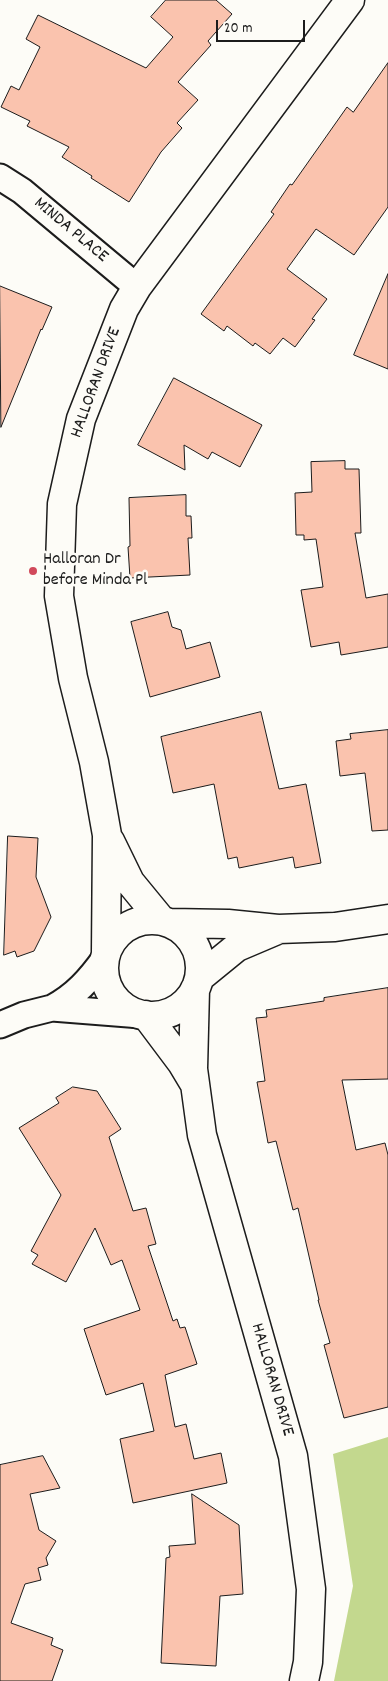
<!DOCTYPE html>
<html>
<head>
<meta charset="utf-8">
<style>
	body { margin:0 }
	#map { position:relative; width:388px; height:1681px; overflow:hidden; background:#fdfcf7; font-family:Dekko,sans-serif }
	canvas { display:block }
	.scale { position:absolute; left:216px; top:20px; width:89px; height:22px; box-sizing:border-box; border:2px solid #1c1c1c; border-top:0; padding-left:6px; font-size:15px; line-height:18px; white-space:nowrap; color:#1c1c1c; -webkit-text-stroke:4px #fdfcf7; paint-order:stroke }
</style>
</head>
<body>
<div id="map">
<canvas width="388" height="1681"></canvas>
<div class="scale">20 m</div>
</div>
<script>
const ctx = document.querySelector('canvas').getContext('2d');
ctx.lineJoin = 'round';
function fill(path, color) { ctx.fillStyle = color; ctx.fill(path, 'evenodd'); }
function strokePath(path, color, width, dash) { ctx.strokeStyle = color; ctx.lineWidth = width; ctx.lineCap = dash ? 'butt' : 'round'; ctx.setLineDash(dash || []); ctx.stroke(path); }
function drawText(font, color, halo, rows, align = 'center') {
  ctx.font = font + ' Dekko,sans-serif'; ctx.lineWidth = 5; ctx.setLineDash([]); ctx.textBaseline = 'middle'; ctx.strokeStyle = halo; ctx.fillStyle = color; for (const [text, x, y, turn = 0] of rows) {
    ctx.save(); ctx.translate(x, y); ctx.rotate((+turn || 0) * Math.PI / 180); ctx.textAlign = isNaN(turn) ? turn : align; if (halo) ctx.strokeText(text, 0, 0); ctx.fillText(text, 0, 0); ctx.restore();
  }
}
fill(new Path2D(`
	M 388,1437 L 388,1681 L 334,1681 L 353,1586 L 333,1454 Z`), '#c3d88e');
const building = new Path2D(`
	M 166,0 L 216,0 L 232,14 L 208,41 L 211,45 L 178,82 L 198,100 L 177,123 L 182,128 L 161,152 L 129,202 L 91,178 L 92,176 L 62,157 L 69,147 L 27,126 L 30,121 L 1,107 L 11,86 L 19,90 L 40,47 L 26,39 L 38,15 L 146,68 L 173,37 L 151,17 Z
	M 388,63 L 388,207 L 354,255 L 316,229 L 287,269 L 327,299 L 312,319 L 315,320 L 295,347 L 283,338 L 270,354 L 255,343 L 253,346 L 227,326 L 224,331 L 201,314 L 274,214 L 271,212 L 290,184 L 292,185 L 347,107 L 353,112 Z
	M 388,274 L 388,369 L 354,355 Z
	M 0,286 L 52,307 L 42,330 L 41,329 L 1,427 Z
	M 174,378 L 262,425 L 240,467 L 212,452 L 208,459 L 184,445 L 185,470 L 138,445 Z
	M 345,461 L 345,469 L 359,469 L 361,533 L 355,533 L 366,598 L 388,594 L 388,647 L 341,655 L 339,642 L 311,647 L 301,590 L 323,587 L 316,539 L 304,540 L 304,535 L 296,535 L 295,493 L 312,492 L 311,462 Z
	M 186,495 L 186,516 L 191,516 L 192,538 L 188,538 L 190,575 L 130,578 L 128,547 L 130,546 L 129,498 Z
	M 168,612 L 172,627 L 181,630 L 186,649 L 210,642 L 220,677 L 150,697 L 131,622 Z
	M 261,712 L 279,789 L 306,784 L 321,863 L 295,868 L 293,857 L 239,868 L 237,857 L 228,859 L 214,784 L 173,793 L 161,737 Z
	M 388,730 L 388,830 L 372,831 L 365,773 L 340,776 L 336,741 L 351,739 L 350,734 Z
	M 8,836 L 38,838 L 36,877 L 51,917 L 34,951 L 17,957 L 15,951 L 4,955 Z
	M 388,988 L 388,1079 L 342,1080 L 356,1150 L 385,1143 L 388,1155 L 388,1407 L 344,1418 L 324,1345 L 330,1343 L 318,1300 L 319,1300 L 298,1208 L 293,1210 L 276,1141 L 268,1143 L 257,1082 L 265,1081 L 256,1018 L 267,1017 L 266,1010 L 324,1001 L 324,998 Z
	M 73,1087 L 97,1091 L 121,1129 L 109,1137 L 133,1211 L 146,1208 L 156,1244 L 148,1246 L 173,1321 L 177,1319 L 180,1328 L 185,1327 L 197,1364 L 165,1375 L 175,1427 L 186,1424 L 194,1459 L 221,1453 L 227,1483 L 133,1503 L 120,1439 L 154,1431 L 143,1383 L 106,1395 L 84,1329 L 140,1310 L 122,1260 L 111,1265 L 95,1228 L 66,1282 L 32,1264 L 38,1255 L 31,1251 L 61,1195 L 19,1128 L 59,1103 L 56,1098 Z
	M 43,1456 L 60,1488 L 30,1494 L 39,1530 L 56,1541 L 46,1558 L 48,1565 L 38,1568 L 41,1580 L 25,1584 L 11,1623 L 53,1638 L 51,1645 L 63,1650 L 52,1681 L 0,1681 L 0,1465 Z
	M 192,1494 L 239,1525 L 243,1594 L 220,1596 L 216,1666 L 161,1663 L 166,1558 L 170,1557 L 169,1546 L 195,1544 Z`);
fill(building, '#fac3ae');
strokePath(building, '#1c1c1c', 1);
const street = new Path2D(`
	M 0,177 L 22,191 L 137,287
	M 52,1008 C 75,996 90,979 105,958
	M 0,1025 L 24,1015 L 52,1008 L 141,1015`);
const secondary = new Path2D(`
	M 110,841 L 130,882 L 162,921
	M104 968a48 48 0 1 1 96 0a48 48 0 1 1-96 0Z
	M 170,923 L 228,924 L 278,929 L 335,927 L 388,919
	M 106,952 L 107,835 L 94,762 L 73,678 L 59,596 L 62,504 L 81,419 L 124,309 L 137,287 L 350,0
	M 199,978 L 237,947 L 277,930
	M 195,989 L 193,1069 L 202,1135 L 293,1456 L 311,1589 L 308,1662 L 304,1681
	M 146,1015 L 182,1063 L 194,1083`);
strokePath(street, '#1c1c1c', 29);
strokePath(secondary, '#1c1c1c', 31);
strokePath(street, '#fdfcf7', 25);
strokePath(secondary, '#fdfcf7', 28);
for (const [x, y, r, color] of [
	[33,571,5,"#d1495b"]
]) { const dot = new Path2D(); dot.arc(x, y, r, 0, 2 * Math.PI); ctx.fillStyle = color; ctx.fill(dot); strokePath(dot, '#fdfcf7', 2); }
drawText('18px', '#1c1c1c', '#fdfcf7', [
	["MINDA PLACE",70,231,40],
	["HALLORAN DRIVE",97,383,-70],
	["HALLORAN DRIVE",271,1380,74]
]);
drawText('18px', '#1c1c1c', '#fdfcf7', [
	["Halloran Dr",43,561],
	["before Minda Pl",43,582]
], 'left');
</script>
</body>
</html>
